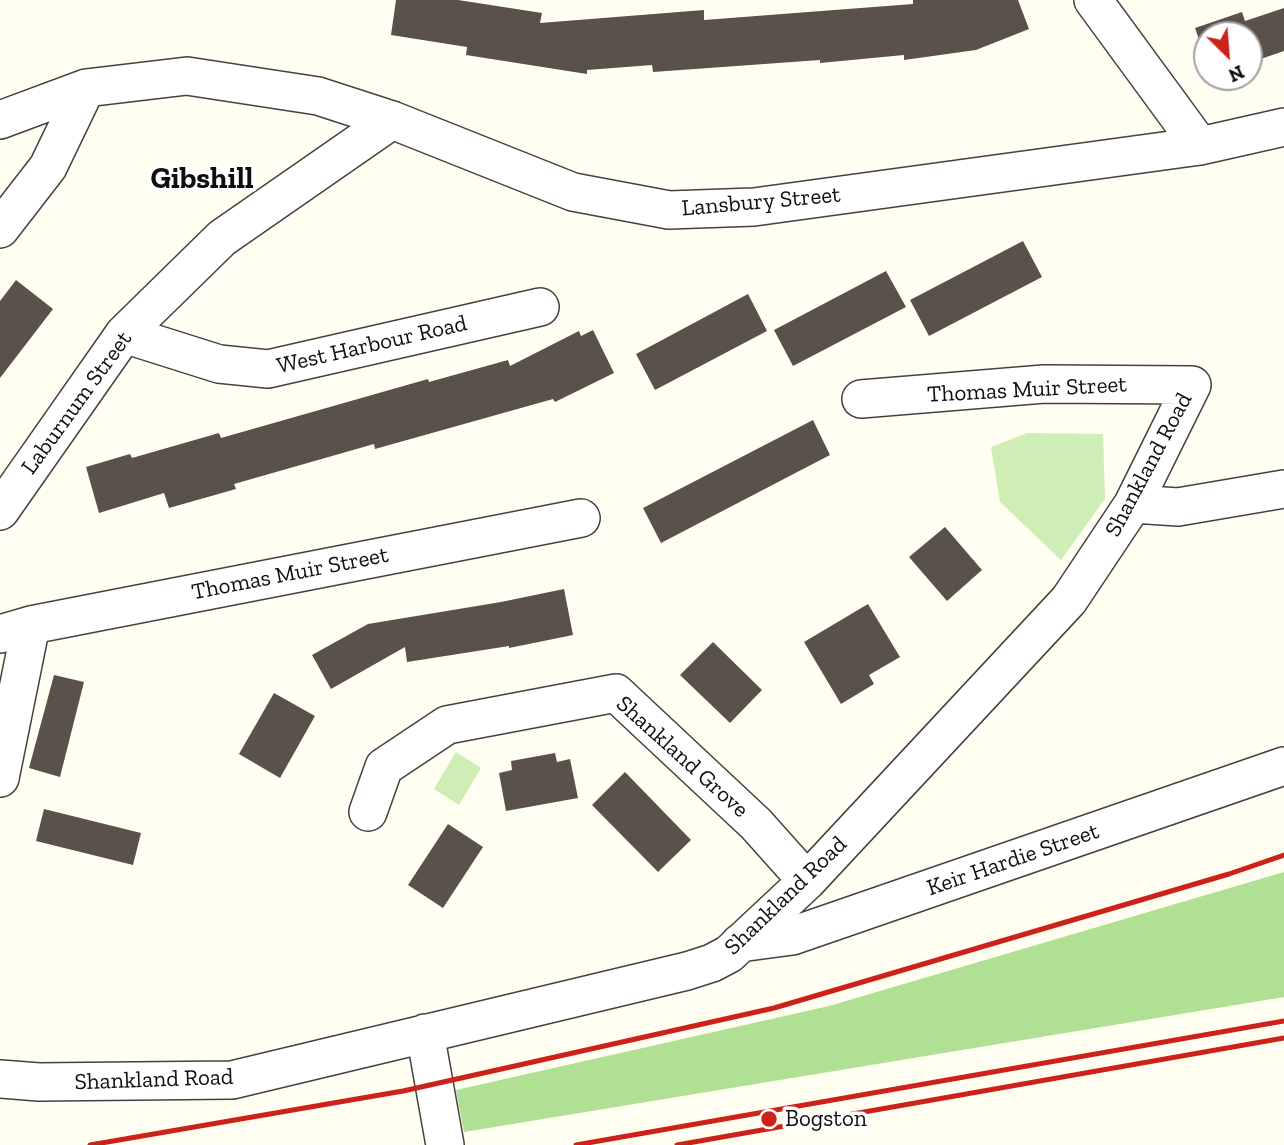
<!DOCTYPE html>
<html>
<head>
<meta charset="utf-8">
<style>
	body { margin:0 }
	#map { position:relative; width:1284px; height:1145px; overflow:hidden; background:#fffef1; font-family:"Zilla Slab",serif }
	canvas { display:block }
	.north { position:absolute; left:1193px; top:21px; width:70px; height:70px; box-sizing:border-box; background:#fff; border:2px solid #9f9f9f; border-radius:50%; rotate:155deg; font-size:19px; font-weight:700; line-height:28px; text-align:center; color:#0f0f0f }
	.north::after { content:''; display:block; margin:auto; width:24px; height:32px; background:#cd2219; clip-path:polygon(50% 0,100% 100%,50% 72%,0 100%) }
</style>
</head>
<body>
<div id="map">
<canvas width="1284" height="1145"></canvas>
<div class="north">N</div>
</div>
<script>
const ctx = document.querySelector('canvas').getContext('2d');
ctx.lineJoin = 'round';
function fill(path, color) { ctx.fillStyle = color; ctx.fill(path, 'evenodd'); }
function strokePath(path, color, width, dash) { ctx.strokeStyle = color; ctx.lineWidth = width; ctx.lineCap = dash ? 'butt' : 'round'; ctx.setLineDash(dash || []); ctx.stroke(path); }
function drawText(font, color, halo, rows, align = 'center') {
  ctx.font = font + ' "Zilla Slab",serif'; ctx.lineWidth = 7; ctx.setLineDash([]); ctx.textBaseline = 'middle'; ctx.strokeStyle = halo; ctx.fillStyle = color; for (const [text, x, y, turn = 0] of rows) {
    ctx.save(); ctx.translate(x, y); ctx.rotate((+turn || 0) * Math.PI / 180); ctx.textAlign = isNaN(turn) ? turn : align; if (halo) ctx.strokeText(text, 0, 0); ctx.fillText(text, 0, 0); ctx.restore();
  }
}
fill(new Path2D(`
	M 1027,433 L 1103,434 L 1105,499 L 1061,560 L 1000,502 L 991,447 Z
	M 456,752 L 481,768 L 459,805 L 434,789 Z`), '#ceeeb6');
fill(new Path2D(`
	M 1284,872 L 1284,997 L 464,1132 L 456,1090 L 829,1006 Z`), '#afe094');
fill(new Path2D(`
	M 396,0 L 458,0 L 542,13 L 540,23 L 704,10 L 704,20 L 913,4 L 913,0 L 1018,0 L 1029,29 L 976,50 L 904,60 L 904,55 L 820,63 L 820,60 L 653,72 L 652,65 L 587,70 L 587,74 L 466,55 L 467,47 L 391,35 Z
	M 1284,8 L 1284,51 L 1249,63 L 1249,35 L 1207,35 L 1207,62 L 1195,28 L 1242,12 L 1245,21 Z
	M 1023,241 L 1042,277 L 929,336 L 910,300 Z
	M 886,271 L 906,307 L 793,366 L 774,330 Z
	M 16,280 L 53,309 L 0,378 L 0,301 Z
	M 748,294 L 767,331 L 655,390 L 636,354 Z
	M 593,330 L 614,373 L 555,402 L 553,399 L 375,449 L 374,444 L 234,484 L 236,489 L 169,508 L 164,493 L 99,513 L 86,467 L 130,454 L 132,458 L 219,433 L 221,438 L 428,379 L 429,382 L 508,360 L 510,366 L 579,331 L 581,336 Z
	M 813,420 L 830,455 L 661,543 L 643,508 Z
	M 945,527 L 982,570 L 947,601 L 909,557 Z
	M 564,589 L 573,635 L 509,648 L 509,646 L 407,662 L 405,647 L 331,689 L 312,655 L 368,624 L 501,602 Z
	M 868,604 L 900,657 L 869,675 L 874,684 L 841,704 L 804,642 Z
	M 713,642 L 762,690 L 730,723 L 680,675 Z
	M 54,675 L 84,682 L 60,777 L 29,768 Z
	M 274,693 L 315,716 L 280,778 L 239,754 Z
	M 555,753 L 557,762 L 570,759 L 578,798 L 506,811 L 499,773 L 512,770 L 511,761 Z
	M 625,772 L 691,840 L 658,872 L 592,805 Z
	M 44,809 L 141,833 L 133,865 L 36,841 Z
	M 448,824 L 483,847 L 443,908 L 408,885 Z`), '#59514a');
const minor = new Path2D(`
	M 1093,0 L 1200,146
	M 0,120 L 86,88 L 187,76 L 318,96 L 392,120 L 573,192 L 669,210 L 754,207 L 1200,146 L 1284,127
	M 0,229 L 48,167 L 86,88
	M 124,334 L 219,364 L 268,369 L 540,307
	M 1133,504 L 1178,507 L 1284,489
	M 0,511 L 124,334 L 222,238 L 392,120
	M 0,634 L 31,625 L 581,518
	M 0,778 L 31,625
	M 368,812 L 384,767 L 447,725 L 616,693 L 756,824 L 807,881
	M 740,943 L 792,936 L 1284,766
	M 425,1033 L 445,1145
	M 0,1079 L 39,1082 L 232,1080 L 687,971 L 712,963 L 729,954 L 807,881 L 1069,600 L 1133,504 L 1192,385 L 1044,384 L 861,399`);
strokePath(minor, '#424242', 40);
strokePath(minor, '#fff', 37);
strokePath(new Path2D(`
	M 90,1145 L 403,1091 L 774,1008 L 1229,874 L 1284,855
	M 576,1145 L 1284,1021
	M 677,1145 L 1284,1038`), '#cd2219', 5);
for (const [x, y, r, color] of [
	[769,1119,9,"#cd2219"]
]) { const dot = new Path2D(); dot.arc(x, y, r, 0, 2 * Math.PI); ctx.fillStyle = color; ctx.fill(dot); strokePath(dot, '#fff', 2.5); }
drawText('23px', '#0f0f0f', '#fff', [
	["Lansbury Street",761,202,-5],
	["West Harbour Road",372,345,-13],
	["Thomas Muir Street",1027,390,-3],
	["Laburnum Street",77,403,-54],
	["Shankland Road",1149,465,-62],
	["Thomas Muir Street",290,574,-11],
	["Shankland Grove",682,757,42],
	["Keir Hardie Street",1013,860,-19],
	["Shankland Road",786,896,-44],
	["Shankland Road",154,1080,-2]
]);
drawText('23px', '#0f0f0f', '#fff', [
	["Bogston",785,1119]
], 'left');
drawText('bold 30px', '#0f0f0f', '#fff', [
	["Gibshill",202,179]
]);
</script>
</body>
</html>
